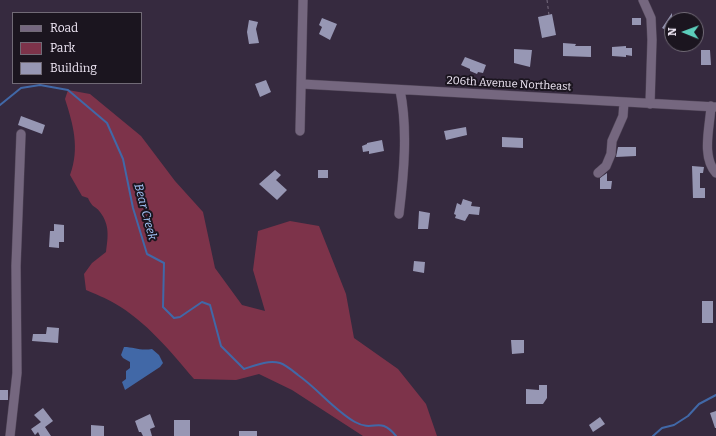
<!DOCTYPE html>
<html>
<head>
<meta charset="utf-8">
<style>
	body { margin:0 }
	#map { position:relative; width:716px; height:436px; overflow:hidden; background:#362a3f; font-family:Bitter,serif }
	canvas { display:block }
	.legend { position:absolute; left:12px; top:12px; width:130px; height:72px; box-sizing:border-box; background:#1b151f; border:1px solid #716a76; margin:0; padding:5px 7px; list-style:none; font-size:12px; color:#f2eaf8 }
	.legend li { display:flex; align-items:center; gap:8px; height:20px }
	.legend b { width:20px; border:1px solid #716a76 }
	.north { position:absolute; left:664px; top:12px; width:40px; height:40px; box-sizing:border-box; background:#1b151f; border:1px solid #716a76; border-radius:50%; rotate:271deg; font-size:11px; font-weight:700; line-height:16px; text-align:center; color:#f2eaf8 }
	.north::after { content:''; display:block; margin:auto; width:14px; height:18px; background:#5bcebb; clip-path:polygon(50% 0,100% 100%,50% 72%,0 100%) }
</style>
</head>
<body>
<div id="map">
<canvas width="716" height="436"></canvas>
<ul class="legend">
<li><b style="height:5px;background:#75677f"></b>Road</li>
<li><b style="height:11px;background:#7d334a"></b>Park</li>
<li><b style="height:11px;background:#9797b4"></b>Building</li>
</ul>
<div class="north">N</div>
</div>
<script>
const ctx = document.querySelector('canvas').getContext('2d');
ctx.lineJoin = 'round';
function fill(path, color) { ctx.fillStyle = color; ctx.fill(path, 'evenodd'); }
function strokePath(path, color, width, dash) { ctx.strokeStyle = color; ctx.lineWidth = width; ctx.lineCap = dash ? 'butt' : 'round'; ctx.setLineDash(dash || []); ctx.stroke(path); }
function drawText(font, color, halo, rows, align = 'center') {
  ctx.font = font + ' Bitter,serif'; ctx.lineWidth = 4; ctx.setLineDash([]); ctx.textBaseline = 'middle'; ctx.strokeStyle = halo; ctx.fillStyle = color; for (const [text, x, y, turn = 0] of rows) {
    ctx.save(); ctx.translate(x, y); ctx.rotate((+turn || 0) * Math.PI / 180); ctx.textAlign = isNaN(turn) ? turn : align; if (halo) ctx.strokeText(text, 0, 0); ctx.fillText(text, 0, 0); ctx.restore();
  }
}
fill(new Path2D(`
	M 68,90 L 90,94 L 141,136 L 175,181 L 203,212 L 215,268 L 242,305 L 265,311 L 253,270 L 258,231 L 290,221 L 319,226 L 346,294 L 354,338 L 398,369 L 426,404 L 437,436 L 363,436 L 292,390 L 259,374 L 236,380 L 194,379 C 171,352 146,321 114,303 C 106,298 95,294 86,290 L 84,274 L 92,263 L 106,252 C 108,237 110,225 100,212 C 95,205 93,209 88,198 L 82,196 L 70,175 C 80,148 73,124 65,99 Z`), '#7d334a');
fill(new Path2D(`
	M 124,347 C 134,347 140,351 152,349 L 159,355 L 163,363 L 160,367 L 125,390 L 122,382 L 126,379 L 126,371 L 130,368 L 130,362 L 123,358 L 121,355 Z`), '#4168a7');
strokePath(new Path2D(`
	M 0,105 L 21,88 L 40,85 L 68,90 L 107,123 L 123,159 L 133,208 L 147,254 L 164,263 L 163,307 L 174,318 L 180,317 L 202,302 L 210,305 L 221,346 L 244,369 C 256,365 268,360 280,363 C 286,365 293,371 298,375 C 318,389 334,410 355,422 C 375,433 379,415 396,436
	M 653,436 L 662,428 L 674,425 L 688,416 L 699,404 L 716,395`), '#4168a7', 2);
fill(new Path2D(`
	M 672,13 L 672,32 L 668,31 L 662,28 Z
	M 552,14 L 556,35 L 542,38 L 538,17 Z
	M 322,18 L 337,24 L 330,40 L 319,34 L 322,27 L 319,25 Z
	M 632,18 L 641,18 L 641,25 L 632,25 Z
	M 249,20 L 258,22 L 256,29 L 259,43 L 249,44 L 247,32 Z
	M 563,43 L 576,44 L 575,46 L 591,46 L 591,57 L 563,56 Z
	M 626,46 L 626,48 L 632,48 L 632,56 L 626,55 L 626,57 L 612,56 L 612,47 Z
	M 514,49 L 532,50 L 530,67 L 514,63 Z
	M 701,50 L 710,50 L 711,65 L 701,65 Z
	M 465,57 L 486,65 L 483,73 L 478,72 L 477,74 L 470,71 L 470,69 L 461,65 Z
	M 266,80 L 271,92 L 260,97 L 255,84 Z
	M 21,116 L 45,125 L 42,134 L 18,125 Z
	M 466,127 L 467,135 L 446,140 L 444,131 Z
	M 502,137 L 523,138 L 523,148 L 502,147 Z
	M 382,140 L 384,151 L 369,154 L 369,151 L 363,152 L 362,146 L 367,144 L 367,143 Z
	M 618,147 L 636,147 L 636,156 L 616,157 Z
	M 692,166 L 704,167 L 703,173 L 700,173 L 700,188 L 705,188 L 705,198 L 693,198 Z
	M 275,170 L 281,175 L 276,180 L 287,190 L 277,200 L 259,184 Z
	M 318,170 L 328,170 L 328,178 L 318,178 Z
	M 607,173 L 607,181 L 612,181 L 611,189 L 600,189 L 600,178 Z
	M 463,199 L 472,202 L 471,206 L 480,207 L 479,215 L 469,214 L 465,221 L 455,218 L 456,215 L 454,214 L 457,203 L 461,205 Z
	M 419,211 L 430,213 L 428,229 L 418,229 Z
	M 54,224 L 64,225 L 64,242 L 59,242 L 59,248 L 49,247 L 50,231 L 54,231 Z
	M 414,261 L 425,262 L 424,273 L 413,271 Z
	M 702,301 L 713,301 L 713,323 L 702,323 Z
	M 47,327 L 59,328 L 58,343 L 32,341 L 33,334 L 46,334 Z
	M 511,340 L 524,340 L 524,353 L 512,354 Z
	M 539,385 L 547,385 L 547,398 L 543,404 L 526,404 L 526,389 L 539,390 Z
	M 0,390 L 8,390 L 8,400 L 0,400 Z
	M 43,408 L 53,421 L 45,427 L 51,436 L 40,436 L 38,432 L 35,435 L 31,429 L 41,422 L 34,415 Z
	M 716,411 L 716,428 L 715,428 L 710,413 Z
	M 150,414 L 155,427 L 150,429 L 152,436 L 143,436 L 141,432 L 139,432 L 135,421 Z
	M 600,417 L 605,424 L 593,432 L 589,425 Z
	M 174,420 L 190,420 L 190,436 L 174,436 Z
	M 91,425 L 104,426 L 104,436 L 91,436 Z
	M 239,431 L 257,431 L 257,436 L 239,436 Z`), '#9797b4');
const minor = new Path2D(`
	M 643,0 L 651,18 L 652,40 L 650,104
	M 302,84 L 716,107
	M 711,106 C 710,127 701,156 716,173
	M 300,131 L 303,0
	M 598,173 L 606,166 L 611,154 L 612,141 L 623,116 L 624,102
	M 399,214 C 404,173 408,129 400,90
	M 10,436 L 17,373 L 16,266 L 21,134`);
strokePath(minor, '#514658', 10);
strokePath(new Path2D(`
	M 547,0 L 549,15`), '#796e81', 1, [3, 3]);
strokePath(minor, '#75677f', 9);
drawText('11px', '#f2eaf8', '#1b151f', [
	["206th Avenue Northeast",509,84,3]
]);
drawText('italic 12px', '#a7c9fe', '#1b151f', [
	["Bear Creek",145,212,75]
]);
</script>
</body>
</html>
